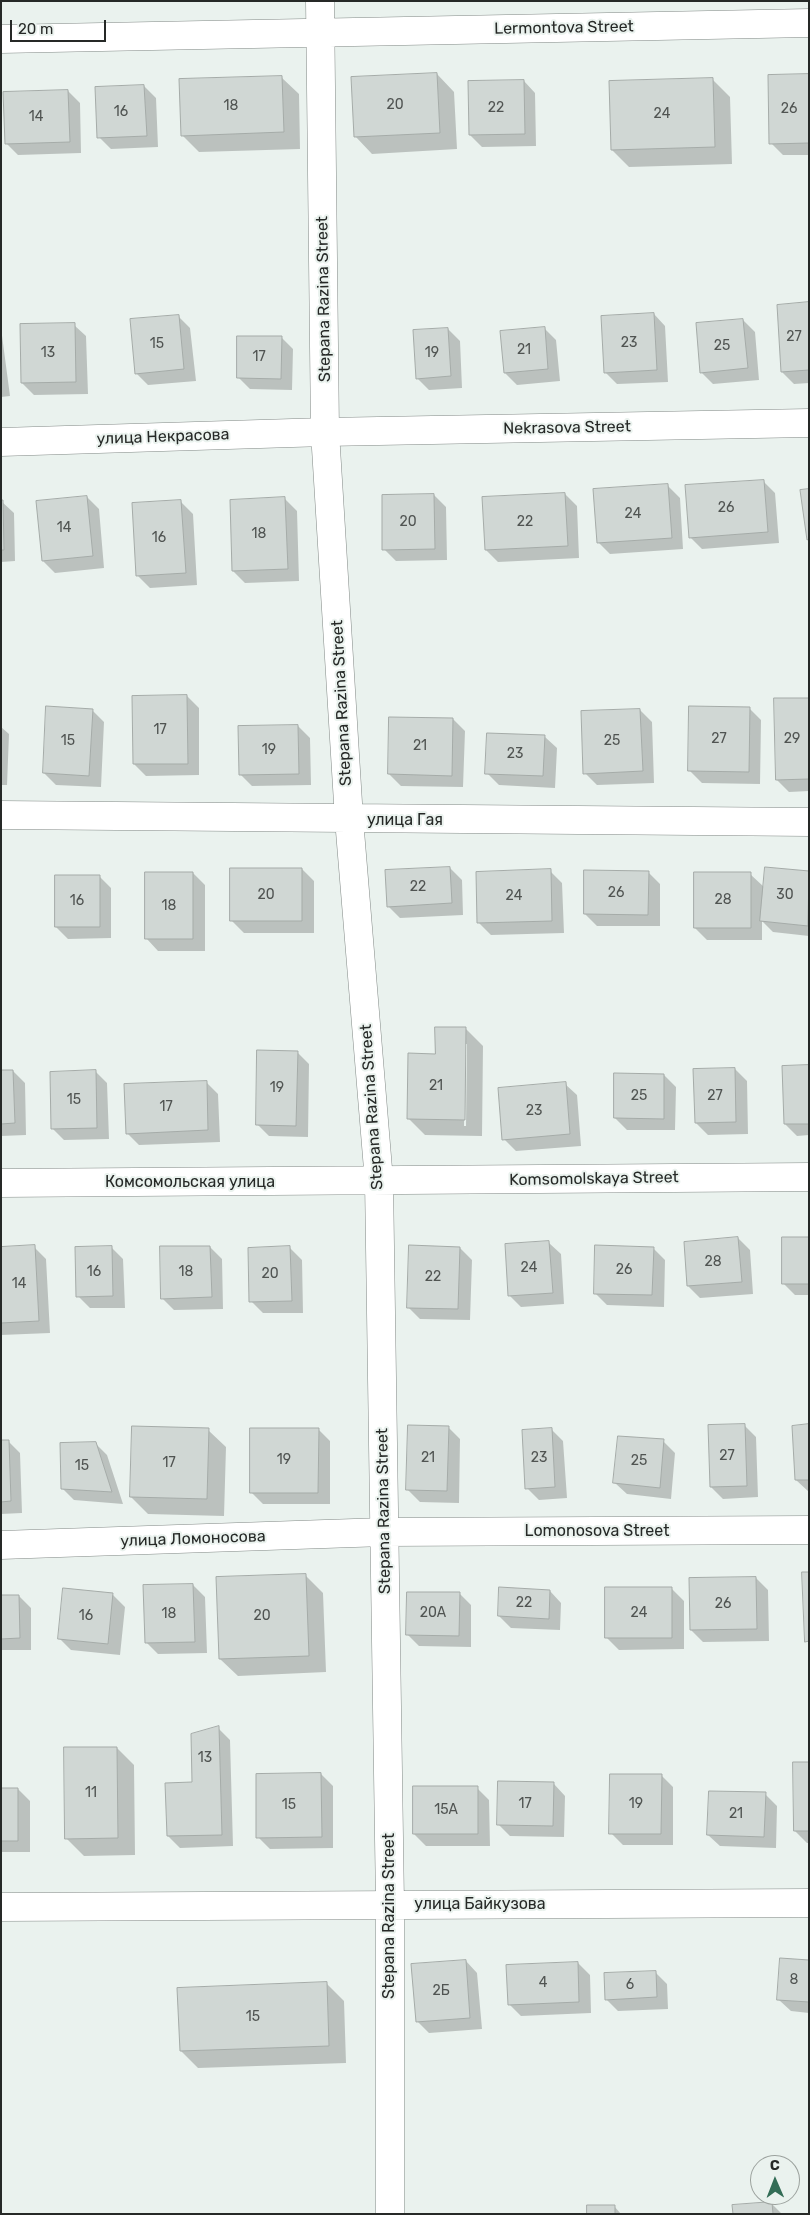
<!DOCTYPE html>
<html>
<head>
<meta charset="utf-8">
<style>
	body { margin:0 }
	#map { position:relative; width:810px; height:2215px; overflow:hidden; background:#eaf2ee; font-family:Rubik,sans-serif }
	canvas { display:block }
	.frame { position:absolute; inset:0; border:2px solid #262927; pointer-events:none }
	.north { position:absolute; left:750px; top:2155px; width:50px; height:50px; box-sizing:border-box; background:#eaf2ee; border:1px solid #9ca29e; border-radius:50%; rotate:359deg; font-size:14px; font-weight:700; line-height:20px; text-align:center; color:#262927 }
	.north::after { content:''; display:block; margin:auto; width:18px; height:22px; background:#336d56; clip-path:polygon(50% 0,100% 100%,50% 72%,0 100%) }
	.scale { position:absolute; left:10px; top:20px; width:96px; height:22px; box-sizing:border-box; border:2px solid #262927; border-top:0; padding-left:6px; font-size:15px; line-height:18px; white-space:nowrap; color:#262927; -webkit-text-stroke:4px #eaf2ee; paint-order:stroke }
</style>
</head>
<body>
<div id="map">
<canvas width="810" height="2215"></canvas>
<div class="frame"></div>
<div class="north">С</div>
<div class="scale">20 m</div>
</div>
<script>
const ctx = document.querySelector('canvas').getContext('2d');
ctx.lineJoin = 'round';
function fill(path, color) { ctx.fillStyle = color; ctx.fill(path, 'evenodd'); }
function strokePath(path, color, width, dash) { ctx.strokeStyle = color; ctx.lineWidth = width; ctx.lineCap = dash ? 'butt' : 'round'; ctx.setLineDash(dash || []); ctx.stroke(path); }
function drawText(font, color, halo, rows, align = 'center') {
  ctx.font = font + ' Rubik,sans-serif'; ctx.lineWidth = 4; ctx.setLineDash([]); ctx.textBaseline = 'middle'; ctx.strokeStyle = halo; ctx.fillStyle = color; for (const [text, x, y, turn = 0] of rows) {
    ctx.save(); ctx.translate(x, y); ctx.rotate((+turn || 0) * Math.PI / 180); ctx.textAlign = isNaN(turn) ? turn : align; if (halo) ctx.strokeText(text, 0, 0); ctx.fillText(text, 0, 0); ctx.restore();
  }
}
fill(new Path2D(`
	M 437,74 L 454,92 L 457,149 L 372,154 L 355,136 Z
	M 809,76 L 809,155 L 783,155 L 771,143 Z
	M 281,77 L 299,94 L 300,149 L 199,152 L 182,135 Z
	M 713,80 L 730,97 L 732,164 L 629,167 L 612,150 Z
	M 524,81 L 535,93 L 536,146 L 482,147 L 470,135 Z
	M 144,86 L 156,98 L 158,147 L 111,149 L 99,137 Z
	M 68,91 L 80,103 L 81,153 L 18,155 L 6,143 Z
	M 809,304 L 809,383 L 794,384 L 782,372 Z
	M 654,314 L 665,326 L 668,382 L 617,384 L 605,372 Z
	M 178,316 L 190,328 L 196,381 L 148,385 L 136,373 Z
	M 743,320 L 755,332 L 759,380 L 713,384 L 701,372 Z
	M 74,325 L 86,336 L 88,394 L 34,395 L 22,383 Z
	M 1,328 L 10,396 L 1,397 Z
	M 544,328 L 556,340 L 560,381 L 517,385 L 505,373 Z
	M 448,329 L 460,341 L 462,388 L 429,390 L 417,378 Z
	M 281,337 L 293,349 L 292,390 L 250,389 L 238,377 Z
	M 763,481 L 775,493 L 779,543 L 702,549 L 690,537 Z
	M 668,486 L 680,498 L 683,549 L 610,554 L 598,542 Z
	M 565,494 L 577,506 L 579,558 L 498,562 L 486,550 Z
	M 434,495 L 446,507 L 447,560 L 396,561 L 384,549 Z
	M 87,497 L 99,509 L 104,568 L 55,573 L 43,561 Z
	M 285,499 L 297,511 L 299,581 L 245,583 L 233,571 Z
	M 1,501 L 14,513 L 15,561 L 1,562 Z
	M 181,502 L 193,514 L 197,585 L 150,588 L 138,576 Z
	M 187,696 L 199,708 L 199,775 L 146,776 L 134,764 Z
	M 809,699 L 809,791 L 789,792 L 777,780 Z
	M 749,708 L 761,720 L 760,784 L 702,783 L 690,771 Z
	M 92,710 L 104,722 L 101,787 L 56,785 L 44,773 Z
	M 640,710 L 652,722 L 654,783 L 597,785 L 585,773 Z
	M 453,719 L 465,731 L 463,787 L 401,786 L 389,774 Z
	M 298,726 L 310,738 L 311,785 L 252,786 L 240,774 Z
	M 1,727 L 9,734 L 7,785 L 1,785 Z
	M 545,737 L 557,748 L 555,788 L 499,785 L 487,773 Z
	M 450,868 L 462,880 L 463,915 L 400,918 L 388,906 Z
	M 302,869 L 314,881 L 314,933 L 244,933 L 232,921 Z
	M 550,871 L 562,883 L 564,933 L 491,935 L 479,923 Z
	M 648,872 L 660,884 L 660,926 L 597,926 L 585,914 Z
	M 193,873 L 205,885 L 205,951 L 158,951 L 147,939 Z
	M 809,873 L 809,936 L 773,932 L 762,921 L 762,940 L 707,940 L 695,928 L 750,874 L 764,887 Z
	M 99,876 L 111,888 L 111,938 L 68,939 L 56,927 Z
	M 466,1029 L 483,1046 L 482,1136 L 425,1135 L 408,1118 ZM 465,1044 L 467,1044 L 466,1126 L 464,1126 Z
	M 297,1052 L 309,1064 L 308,1137 L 269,1136 L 257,1124 Z
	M 809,1066 L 809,1135 L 797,1136 L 785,1124 Z
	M 735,1069 L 747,1081 L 748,1134 L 708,1135 L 696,1123 Z
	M 13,1071 L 25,1083 L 26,1135 L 1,1136 L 1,1072 Z
	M 95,1071 L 107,1083 L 109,1139 L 64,1140 L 52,1128 Z
	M 664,1075 L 676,1087 L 675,1130 L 627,1130 L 615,1118 Z
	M 206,1082 L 218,1094 L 220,1142 L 139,1145 L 127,1133 Z
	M 565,1084 L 577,1095 L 581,1146 L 516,1151 L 504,1139 Z
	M 738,1238 L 750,1250 L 753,1294 L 700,1298 L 688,1286 Z
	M 809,1238 L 809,1295 L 795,1295 L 783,1283 Z
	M 549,1243 L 561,1254 L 564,1304 L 521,1307 L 509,1295 Z
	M 34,1247 L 46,1259 L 50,1333 L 1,1335 L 1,1249 Z
	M 111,1247 L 123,1259 L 125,1308 L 90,1308 L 78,1296 Z
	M 210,1247 L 222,1259 L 223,1309 L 174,1310 L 162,1298 Z
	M 290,1248 L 302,1260 L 303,1313 L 263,1313 L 251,1301 Z
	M 460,1248 L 472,1260 L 470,1320 L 420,1319 L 408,1307 Z
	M 653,1248 L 665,1260 L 664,1307 L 607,1305 L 595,1293 Z
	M 744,1425 L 756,1437 L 758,1497 L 723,1499 L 711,1487 Z
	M 809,1426 L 809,1492 L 796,1480 Z
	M 448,1427 L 460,1439 L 459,1503 L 420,1502 L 408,1490 Z
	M 318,1429 L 330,1441 L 330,1504 L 263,1504 L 251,1492 Z
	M 551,1429 L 563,1441 L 567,1498 L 539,1500 L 527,1488 Z
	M 208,1430 L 226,1447 L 224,1516 L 148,1514 L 131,1497 Z
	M 1,1441 L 8,1441 L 20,1453 L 22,1513 L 1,1514 Z
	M 663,1441 L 675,1453 L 671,1499 L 627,1494 L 615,1483 Z
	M 95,1443 L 107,1455 L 123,1504 L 74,1500 L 62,1488 Z
	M 305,1575 L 323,1593 L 326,1672 L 238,1676 L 220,1659 Z
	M 756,1578 L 768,1590 L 769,1641 L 703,1642 L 691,1630 Z
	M 193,1585 L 205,1597 L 207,1653 L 158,1654 L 146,1642 Z
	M 672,1589 L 684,1601 L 684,1649 L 619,1650 L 607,1638 Z
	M 64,1590 L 113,1595 L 125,1607 L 120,1655 L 71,1650 L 59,1638 Z
	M 550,1591 L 561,1603 L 560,1630 L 511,1628 L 499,1616 Z
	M 459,1593 L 471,1605 L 471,1647 L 419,1646 L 407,1634 Z
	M 19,1596 L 31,1608 L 31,1650 L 1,1650 L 1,1597 Z
	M 218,1728 L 230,1740 L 233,1846 L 180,1848 L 168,1836 Z
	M 117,1748 L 134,1765 L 135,1855 L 84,1856 L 66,1838 Z
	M 809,1763 L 809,1843 L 807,1843 L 795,1831 Z
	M 321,1774 L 333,1786 L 333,1848 L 270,1849 L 258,1837 Z
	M 661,1775 L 673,1787 L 673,1845 L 623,1845 L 611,1833 Z
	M 554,1784 L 565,1796 L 564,1837 L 510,1836 L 498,1824 Z
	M 477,1788 L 489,1800 L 490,1846 L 426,1846 L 414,1834 Z
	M 1,1789 L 18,1789 L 30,1801 L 30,1852 L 1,1852 Z
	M 765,1794 L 777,1806 L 776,1848 L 720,1846 L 708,1835 Z
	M 466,1961 L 477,1973 L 482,2029 L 429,2033 L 417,2021 Z
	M 809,1962 L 809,2013 L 791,2011 L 779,2000 Z
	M 578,1963 L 590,1975 L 591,2013 L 521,2016 L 509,2004 Z
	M 655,1972 L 667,1984 L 668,2009 L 618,2011 L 606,1999 Z
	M 327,1984 L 344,2001 L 346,2063 L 198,2068 L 181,2051 Z
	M 772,2204 L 782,2214 L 734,2214 Z
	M 614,2206 L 621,2214 L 589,2214 Z`), '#0003');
const building = new Path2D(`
	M 437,73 L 440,133 L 354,137 L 351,77 Z
	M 809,74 L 809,143 L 769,144 L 768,75 Z
	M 282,76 L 284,132 L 181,136 L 179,79 Z
	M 713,78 L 715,147 L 611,150 L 609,81 Z
	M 524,80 L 525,134 L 469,135 L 468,81 Z
	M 144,85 L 147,136 L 97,138 L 95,87 Z
	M 68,90 L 70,142 L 5,144 L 3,92 Z
	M 809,302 L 809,370 L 781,372 L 777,305 Z
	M 654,313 L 657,370 L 604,373 L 601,316 Z
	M 179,315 L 184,369 L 135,374 L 130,319 Z
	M 743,319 L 748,368 L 700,373 L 696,323 Z
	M 75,323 L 76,382 L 21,383 L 20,324 Z
	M 545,327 L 548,369 L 504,373 L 500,331 Z
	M 448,328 L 451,376 L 416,379 L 413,330 Z
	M 237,336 L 282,336 L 281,379 L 237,378 Z
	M 764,480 L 768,532 L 689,538 L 685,485 Z
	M 668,484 L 672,538 L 597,543 L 593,489 Z
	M 809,489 L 809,539 L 807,540 L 800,490 Z
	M 565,493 L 568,546 L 485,550 L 482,497 Z
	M 434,494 L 435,549 L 382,550 L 382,495 Z
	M 87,496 L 93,556 L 42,561 L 36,501 Z
	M 285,497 L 288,569 L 232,571 L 230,500 Z
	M 1,500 L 3,500 L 4,550 L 1,550 Z
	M 181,500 L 186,573 L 136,576 L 132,503 Z
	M 187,695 L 188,764 L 133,764 L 132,696 Z
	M 774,698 L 809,698 L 809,779 L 776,780 Z
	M 46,706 L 93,709 L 89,776 L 43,773 Z
	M 689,706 L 750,707 L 749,772 L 688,771 Z
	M 640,709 L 643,771 L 583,774 L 581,711 Z
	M 389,717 L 453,718 L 452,776 L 388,774 Z
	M 298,725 L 299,774 L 239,775 L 238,726 Z
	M 487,733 L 545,735 L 543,776 L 485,774 Z
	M 450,867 L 452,903 L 387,907 L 385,870 Z
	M 765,867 L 809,871 L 808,926 L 760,921 Z
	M 230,868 L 302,868 L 302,921 L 230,921 Z
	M 551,869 L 552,921 L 477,923 L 476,872 Z
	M 584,870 L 649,871 L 648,915 L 584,914 Z
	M 145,872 L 193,872 L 193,939 L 145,939 Z
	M 694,872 L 751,872 L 751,928 L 694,928 Z
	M 55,875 L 100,875 L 100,927 L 55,927 Z
	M 435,1027 L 466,1027 L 465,1120 L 407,1119 L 408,1053 L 435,1054 Z
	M 257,1050 L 298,1051 L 296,1126 L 256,1125 Z
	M 809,1065 L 809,1124 L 784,1124 L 782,1066 Z
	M 735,1068 L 736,1122 L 695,1123 L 693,1069 Z
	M 1,1070 L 13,1070 L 15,1123 L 1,1124 Z
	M 96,1070 L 97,1128 L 51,1129 L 50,1072 Z
	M 614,1073 L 664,1074 L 664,1119 L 614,1118 Z
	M 207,1081 L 208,1130 L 126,1134 L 124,1084 Z
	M 566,1082 L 570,1134 L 502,1140 L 498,1088 Z
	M 738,1237 L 742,1282 L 687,1286 L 684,1242 Z
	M 782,1237 L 809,1237 L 809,1284 L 782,1284 Z
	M 549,1241 L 553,1293 L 508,1296 L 505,1244 Z
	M 35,1245 L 39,1321 L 1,1323 L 1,1247 Z
	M 409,1245 L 460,1247 L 458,1309 L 407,1308 Z
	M 595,1245 L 654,1247 L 652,1295 L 594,1294 Z
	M 112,1246 L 113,1296 L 76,1297 L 75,1247 Z
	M 160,1246 L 210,1246 L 212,1297 L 161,1299 Z
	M 290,1246 L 292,1301 L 249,1302 L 248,1248 Z
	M 745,1424 L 747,1486 L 710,1487 L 708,1425 Z
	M 809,1424 L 809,1480 L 795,1480 L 792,1426 Z
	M 408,1425 L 449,1426 L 447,1491 L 406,1490 Z
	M 132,1426 L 209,1428 L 207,1499 L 130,1497 Z
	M 250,1428 L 319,1428 L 318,1493 L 250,1493 Z
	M 552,1428 L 555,1487 L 525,1489 L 522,1430 Z
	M 618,1436 L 664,1439 L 660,1488 L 613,1483 Z
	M 1,1440 L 9,1440 L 11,1501 L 1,1502 Z
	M 96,1442 L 112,1492 L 61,1489 L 60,1443 Z
	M 802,1572 L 809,1572 L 809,1641 L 805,1642 Z
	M 306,1574 L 309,1656 L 219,1659 L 216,1577 Z
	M 756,1577 L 757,1629 L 690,1630 L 689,1578 Z
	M 193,1584 L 195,1642 L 145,1643 L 143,1585 Z
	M 499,1587 L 550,1590 L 549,1619 L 498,1616 Z
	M 605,1587 L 672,1587 L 672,1638 L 605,1638 Z
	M 63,1588 L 113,1593 L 108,1644 L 58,1639 Z
	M 407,1592 L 460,1592 L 459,1636 L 406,1635 Z
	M 1,1595 L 19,1595 L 20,1638 L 1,1639 Z
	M 219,1726 L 222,1835 L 167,1836 L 165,1783 L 192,1782 L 191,1734 Z
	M 64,1747 L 117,1747 L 118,1838 L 65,1839 Z
	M 793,1762 L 809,1762 L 809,1831 L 794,1831 Z
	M 321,1773 L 322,1837 L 256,1838 L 256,1774 Z
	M 610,1774 L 662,1774 L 661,1834 L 609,1834 Z
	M 498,1781 L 554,1782 L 553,1826 L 497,1825 Z
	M 413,1786 L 478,1786 L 478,1834 L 413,1834 Z
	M 1,1788 L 18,1788 L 18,1841 L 1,1841 Z
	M 709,1791 L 766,1792 L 764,1837 L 707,1835 Z
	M 780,1958 L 809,1960 L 809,2002 L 777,2000 Z
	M 466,1960 L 470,2018 L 416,2022 L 411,1964 Z
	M 578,1962 L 579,2002 L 508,2005 L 506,1965 Z
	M 656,1971 L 657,1997 L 605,2000 L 604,1973 Z
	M 327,1982 L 329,2046 L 180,2051 L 177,1988 Z
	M 772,2202 L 773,2214 L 733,2214 L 732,2205 Z
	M 587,2205 L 615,2205 L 615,2214 L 587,2214 Z`);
fill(building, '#d0d7d4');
strokePath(building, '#a5aba8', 1);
const minor = new Path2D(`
	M 320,1 L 325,432 L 349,819 L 379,1181 L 390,1904 L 390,2214
	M 1,39 L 809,23
	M 1,442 L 325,432 L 809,423
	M 1,815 L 809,822
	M 1,1183 L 809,1177
	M 1,1545 L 384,1532 L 809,1530
	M 1,1907 L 809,1903`);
strokePath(minor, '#838a87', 29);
strokePath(minor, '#fff', 28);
drawText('14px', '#505452', null, [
	["20",395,105],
	["18",231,106],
	["22",496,108],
	["26",789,109],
	["16",121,112],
	["24",662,114],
	["14",36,117],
	["27",794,337],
	["23",629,343],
	["15",157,344],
	["25",722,346],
	["21",524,350],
	["13",48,353],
	["19",432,353],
	["17",259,357],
	["26",726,508],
	["24",633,514],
	["20",408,522],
	["22",525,522],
	["14",64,528],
	["18",259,534],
	["16",159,538],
	["17",160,730],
	["27",719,739],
	["29",792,739],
	["15",68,741],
	["25",612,741],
	["21",420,746],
	["19",269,750],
	["23",515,754],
	["22",418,887],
	["26",616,893],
	["20",266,895],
	["30",785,895],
	["24",514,896],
	["28",723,900],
	["16",77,901],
	["18",169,906],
	["21",436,1086],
	["19",277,1088],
	["25",639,1096],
	["27",715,1096],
	["15",74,1100],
	["17",166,1107],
	["23",534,1111],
	["28",713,1262],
	["24",529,1268],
	["26",624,1270],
	["16",94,1272],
	["18",186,1272],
	["20",270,1274],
	["22",433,1277],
	["14",19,1284],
	["27",727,1456],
	["21",428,1458],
	["23",539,1458],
	["19",284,1460],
	["25",639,1461],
	["17",169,1463],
	["15",82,1466],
	["22",524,1603],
	["26",723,1604],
	["20А",433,1613],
	["24",639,1613],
	["18",169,1614],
	["16",86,1616],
	["20",262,1616],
	["13",205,1758],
	["11",91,1793],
	["17",525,1804],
	["19",636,1804],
	["15",289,1805],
	["15А",446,1810],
	["21",736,1814],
	["8",794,1980],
	["4",543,1983],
	["6",630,1985],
	["2Б",441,1991],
	["15",253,2017]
]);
drawText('16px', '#262927', '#eaf2ee', [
	["Lermontova Street",564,28,-1],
	["Stepana Razina Street",324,299,-91],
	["Nekrasova Street",567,428,-1],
	["улица Некрасова",163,437,-2],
	["Stepana Razina Street",342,703,-93],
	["улица Гая",405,820],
	["Stepana Razina Street",372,1107,-94],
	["Komsomolskaya Street",594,1179,-1],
	["Комсомольская улица",190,1182],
	["Stepana Razina Street",384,1511,-91],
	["Lomonosova Street",597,1531],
	["улица Ломоносова",193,1539,-2],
	["улица Байкузова",480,1904],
	["Stepana Razina Street",389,1916,-90]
]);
</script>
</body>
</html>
